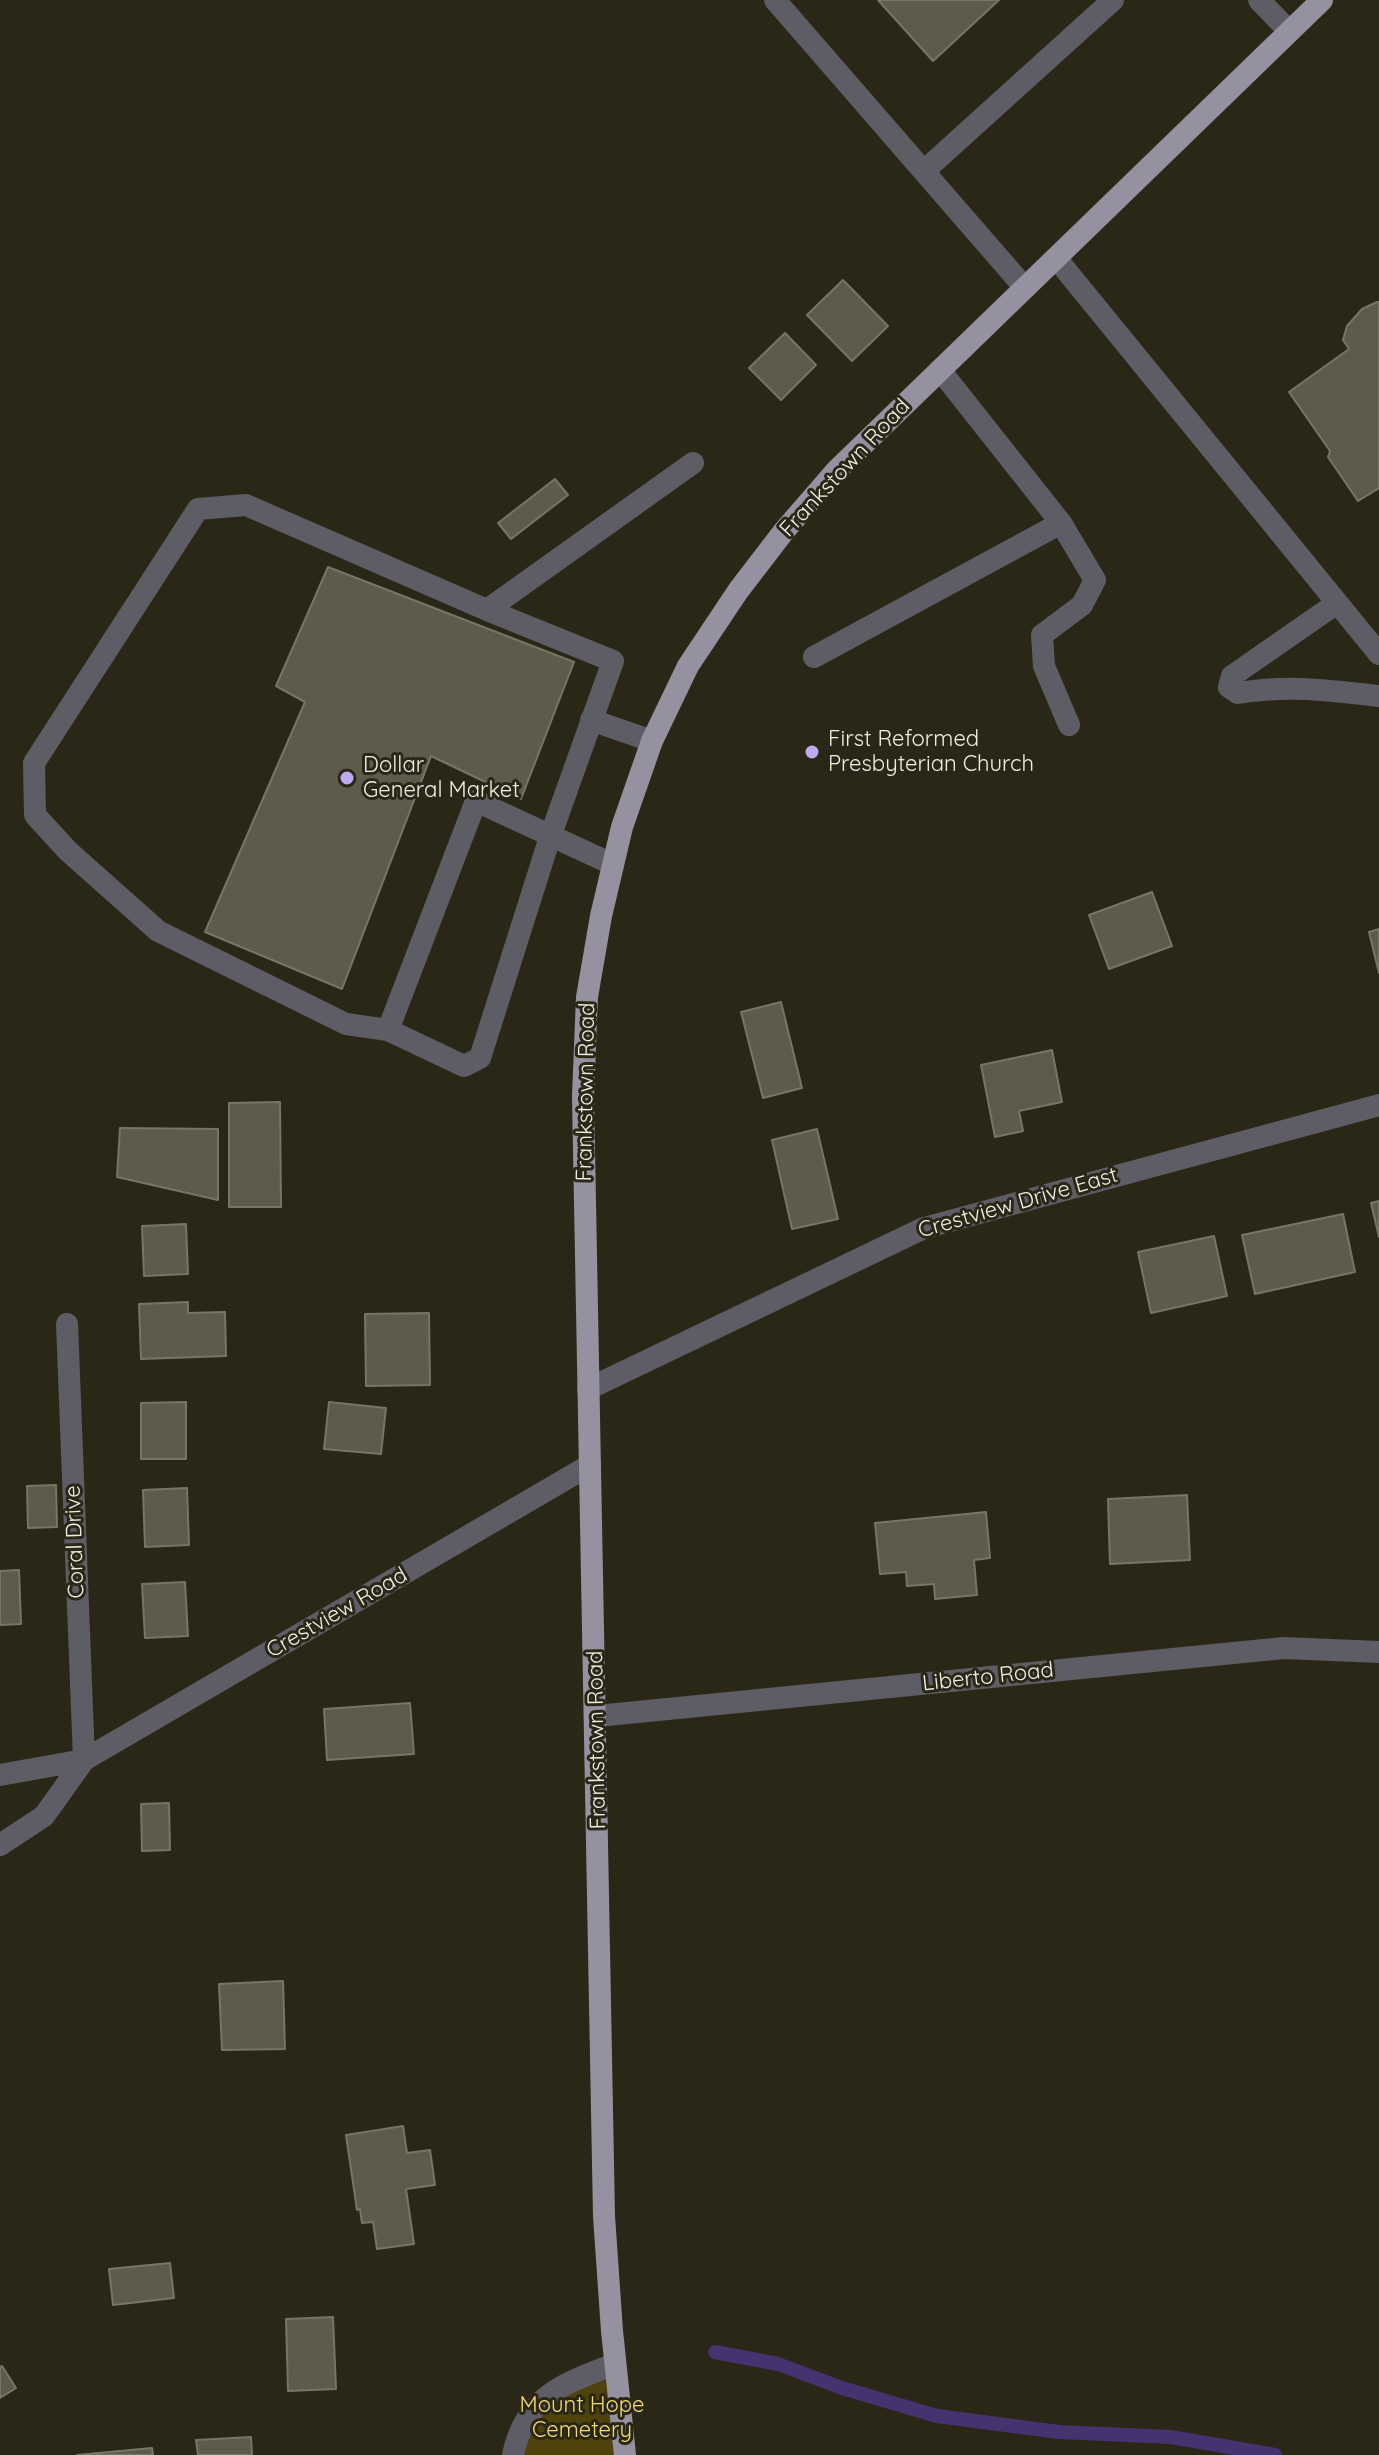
<!DOCTYPE html>
<html>
<head>
<meta charset="utf-8">
<style>
	body { margin:0 }
	canvas { display:block; background:#2a2717 }
</style>
</head>
<body>
<canvas width="1379" height="2455"></canvas>
<script>
const ctx = document.querySelector('canvas').getContext('2d');
ctx.lineJoin = 'round';
function fill(path, color) { ctx.fillStyle = color; ctx.fill(path, 'evenodd'); }
function strokePath(path, color, width, dash) { ctx.strokeStyle = color; ctx.lineWidth = width; ctx.lineCap = dash ? 'butt' : 'round'; ctx.setLineDash(dash || []); ctx.stroke(path); }
function drawText(font, color, halo, rows, align = 'center') {
  ctx.font = font + ' Quicksand,sans-serif'; ctx.lineWidth = 6; ctx.setLineDash([]); ctx.textBaseline = 'middle'; ctx.strokeStyle = halo; ctx.fillStyle = color; for (const [text, x, y, turn = 0] of rows) {
    ctx.save(); ctx.translate(x, y); ctx.rotate((+turn || 0) * Math.PI / 180); ctx.textAlign = isNaN(turn) ? turn : align; if (halo) ctx.strokeText(text, 0, 0); ctx.fillText(text, 0, 0); ctx.restore();
  }
}
fill(new Path2D(`
	M 615,2364 L 625,2455 L 513,2455 L 526,2418 Z`), '#4e430c');
strokePath(new Path2D(`
	M 715,2352 L 778,2364 L 842,2388 L 937,2416 L 1059,2432 L 1171,2437 L 1275,2455`), '#46326e', 14);
const building = new Path2D(`
	M 878,0 L 999,0 L 933,61 Z
	M 843,280 L 888,326 L 852,361 L 807,315 Z
	M 1377,302 L 1379,302 L 1379,488 L 1358,501 L 1328,457 L 1330,451 L 1289,392 L 1349,349 L 1343,340 L 1347,326 L 1362,309 Z
	M 785,333 L 816,365 L 781,400 L 749,368 Z
	M 555,479 L 568,495 L 511,539 L 498,523 Z
	M 328,567 L 574,662 L 521,799 L 431,756 L 342,989 L 205,932 L 305,702 L 276,686 Z
	M 1152,892 L 1172,946 L 1109,969 L 1089,915 Z
	M 1379,929 L 1379,973 L 1369,932 Z
	M 781,1002 L 802,1088 L 763,1098 L 741,1012 Z
	M 1052,1050 L 1062,1102 L 1019,1111 L 1023,1131 L 995,1137 L 981,1065 Z
	M 280,1102 L 281,1207 L 229,1207 L 229,1103 Z
	M 120,1128 L 218,1129 L 218,1200 L 117,1177 Z
	M 817,1129 L 838,1219 L 792,1229 L 772,1140 Z
	M 1379,1201 L 1379,1237 L 1371,1203 Z
	M 1343,1214 L 1355,1272 L 1255,1294 L 1242,1235 Z
	M 186,1224 L 188,1274 L 144,1276 L 142,1226 Z
	M 1214,1236 L 1227,1296 L 1151,1313 L 1138,1252 Z
	M 188,1302 L 188,1313 L 225,1312 L 226,1356 L 141,1359 L 139,1304 Z
	M 429,1313 L 430,1385 L 366,1386 L 365,1314 Z
	M 186,1402 L 186,1459 L 141,1459 L 141,1403 Z
	M 329,1402 L 386,1408 L 381,1454 L 324,1449 Z
	M 56,1485 L 57,1527 L 28,1528 L 27,1486 Z
	M 187,1488 L 189,1545 L 145,1547 L 143,1490 Z
	M 1187,1495 L 1190,1560 L 1110,1564 L 1108,1499 Z
	M 986,1512 L 990,1558 L 974,1560 L 977,1595 L 935,1599 L 934,1584 L 907,1586 L 906,1572 L 880,1574 L 875,1523 Z
	M 19,1570 L 21,1624 L 0,1625 L 0,1571 Z
	M 185,1582 L 188,1636 L 145,1638 L 142,1584 Z
	M 410,1703 L 414,1754 L 327,1760 L 324,1709 Z
	M 169,1803 L 170,1850 L 142,1851 L 141,1804 Z
	M 283,1981 L 285,2049 L 222,2050 L 219,1984 Z
	M 403,2126 L 407,2153 L 430,2150 L 435,2185 L 406,2189 L 414,2244 L 377,2249 L 373,2222 L 362,2223 L 360,2209 L 357,2210 L 346,2135 Z
	M 170,2263 L 174,2298 L 113,2305 L 109,2269 Z
	M 333,2317 L 336,2389 L 288,2391 L 286,2319 Z
	M 2,2366 L 16,2388 L 0,2398 L 0,2367 Z
	M 251,2437 L 252,2455 L 198,2455 L 196,2440 Z
	M 152,2448 L 153,2455 L 77,2455 Z`);
fill(building, '#5e5b4a');
strokePath(building, '#797564', 2);
strokePath(new Path2D(`
	M 775,0 L 1025,288
	M 1259,0 L 1289,31
	M 924,171 L 1113,0
	M 1056,258 L 1379,654
	M 1061,523 L 1095,580 L 1082,605 L 1042,635 L 1044,666 L 1069,725
	M 1337,603 L 1232,676 L 1229,687 L 1238,693 C 1290,685 1327,690 1379,696
	M 814,657 L 1061,523 L 940,370
	M 591,720 L 652,741
	M 612,864 L 476,801 L 388,1030 L 464,1066 L 480,1058 L 550,837 L 613,661 L 487,610 L 693,463
	M 388,1030 L 346,1024 L 158,931 L 68,851 L 35,815 L 34,763 L 198,509 L 246,505 L 487,610
	M 513,2455 C 525,2396 565,2383 615,2364`), '#5e5c64', 22);
strokePath(new Path2D(`
	M 67,1324 L 84,1760
	M 588,1389 L 924,1228 L 1379,1105
	M 597,1716 L 1284,1648 L 1379,1652
	M 0,1775 L 84,1760 L 590,1465
	M 0,1845 L 44,1816 L 84,1760`), '#5e5c64', 22);
strokePath(new Path2D(`
	M 625,2455 L 612,2331 L 604,2216 L 583,1096 L 587,997 L 601,916 L 622,827 L 652,741 L 688,666 L 738,591 L 784,531 L 836,471 L 1322,0`), '#9591a0', 22);
for (const [x, y, r, color] of [
	[812,752,8,"#bea9f4"],
	[347,778,8,"#bea9f4"]
]) { const dot = new Path2D(); dot.arc(x, y, r, 0, 2 * Math.PI); ctx.fillStyle = color; ctx.fill(dot); strokePath(dot, '#2a2717', 3); }
drawText('22px', '#f0eee4', '#2a2717', [
	["Frankstown Road",845,468,-47],
	["Frankstown Road",586,1092,-89],
	["Crestview Drive East",1018,1203,-16],
	["Coral Drive",75,1542,-92],
	["Crestview Road",337,1613,-30],
	["Liberto Road",988,1677,-6],
	["Frankstown Road",597,1740,-91]
]);
drawText('22px', '#f0eee4', '#2a2717', [
	["First Reformed",828,739],
	["Presbyterian Church",828,764],
	["Dollar",363,765],
	["General Market",363,790]
], 'left');
drawText('22px', '#f3dc6f', '#2a2717', [
	["Mount Hope",582,2405],
	["Cemetery",582,2430]
]);
</script>
</body>
</html>
